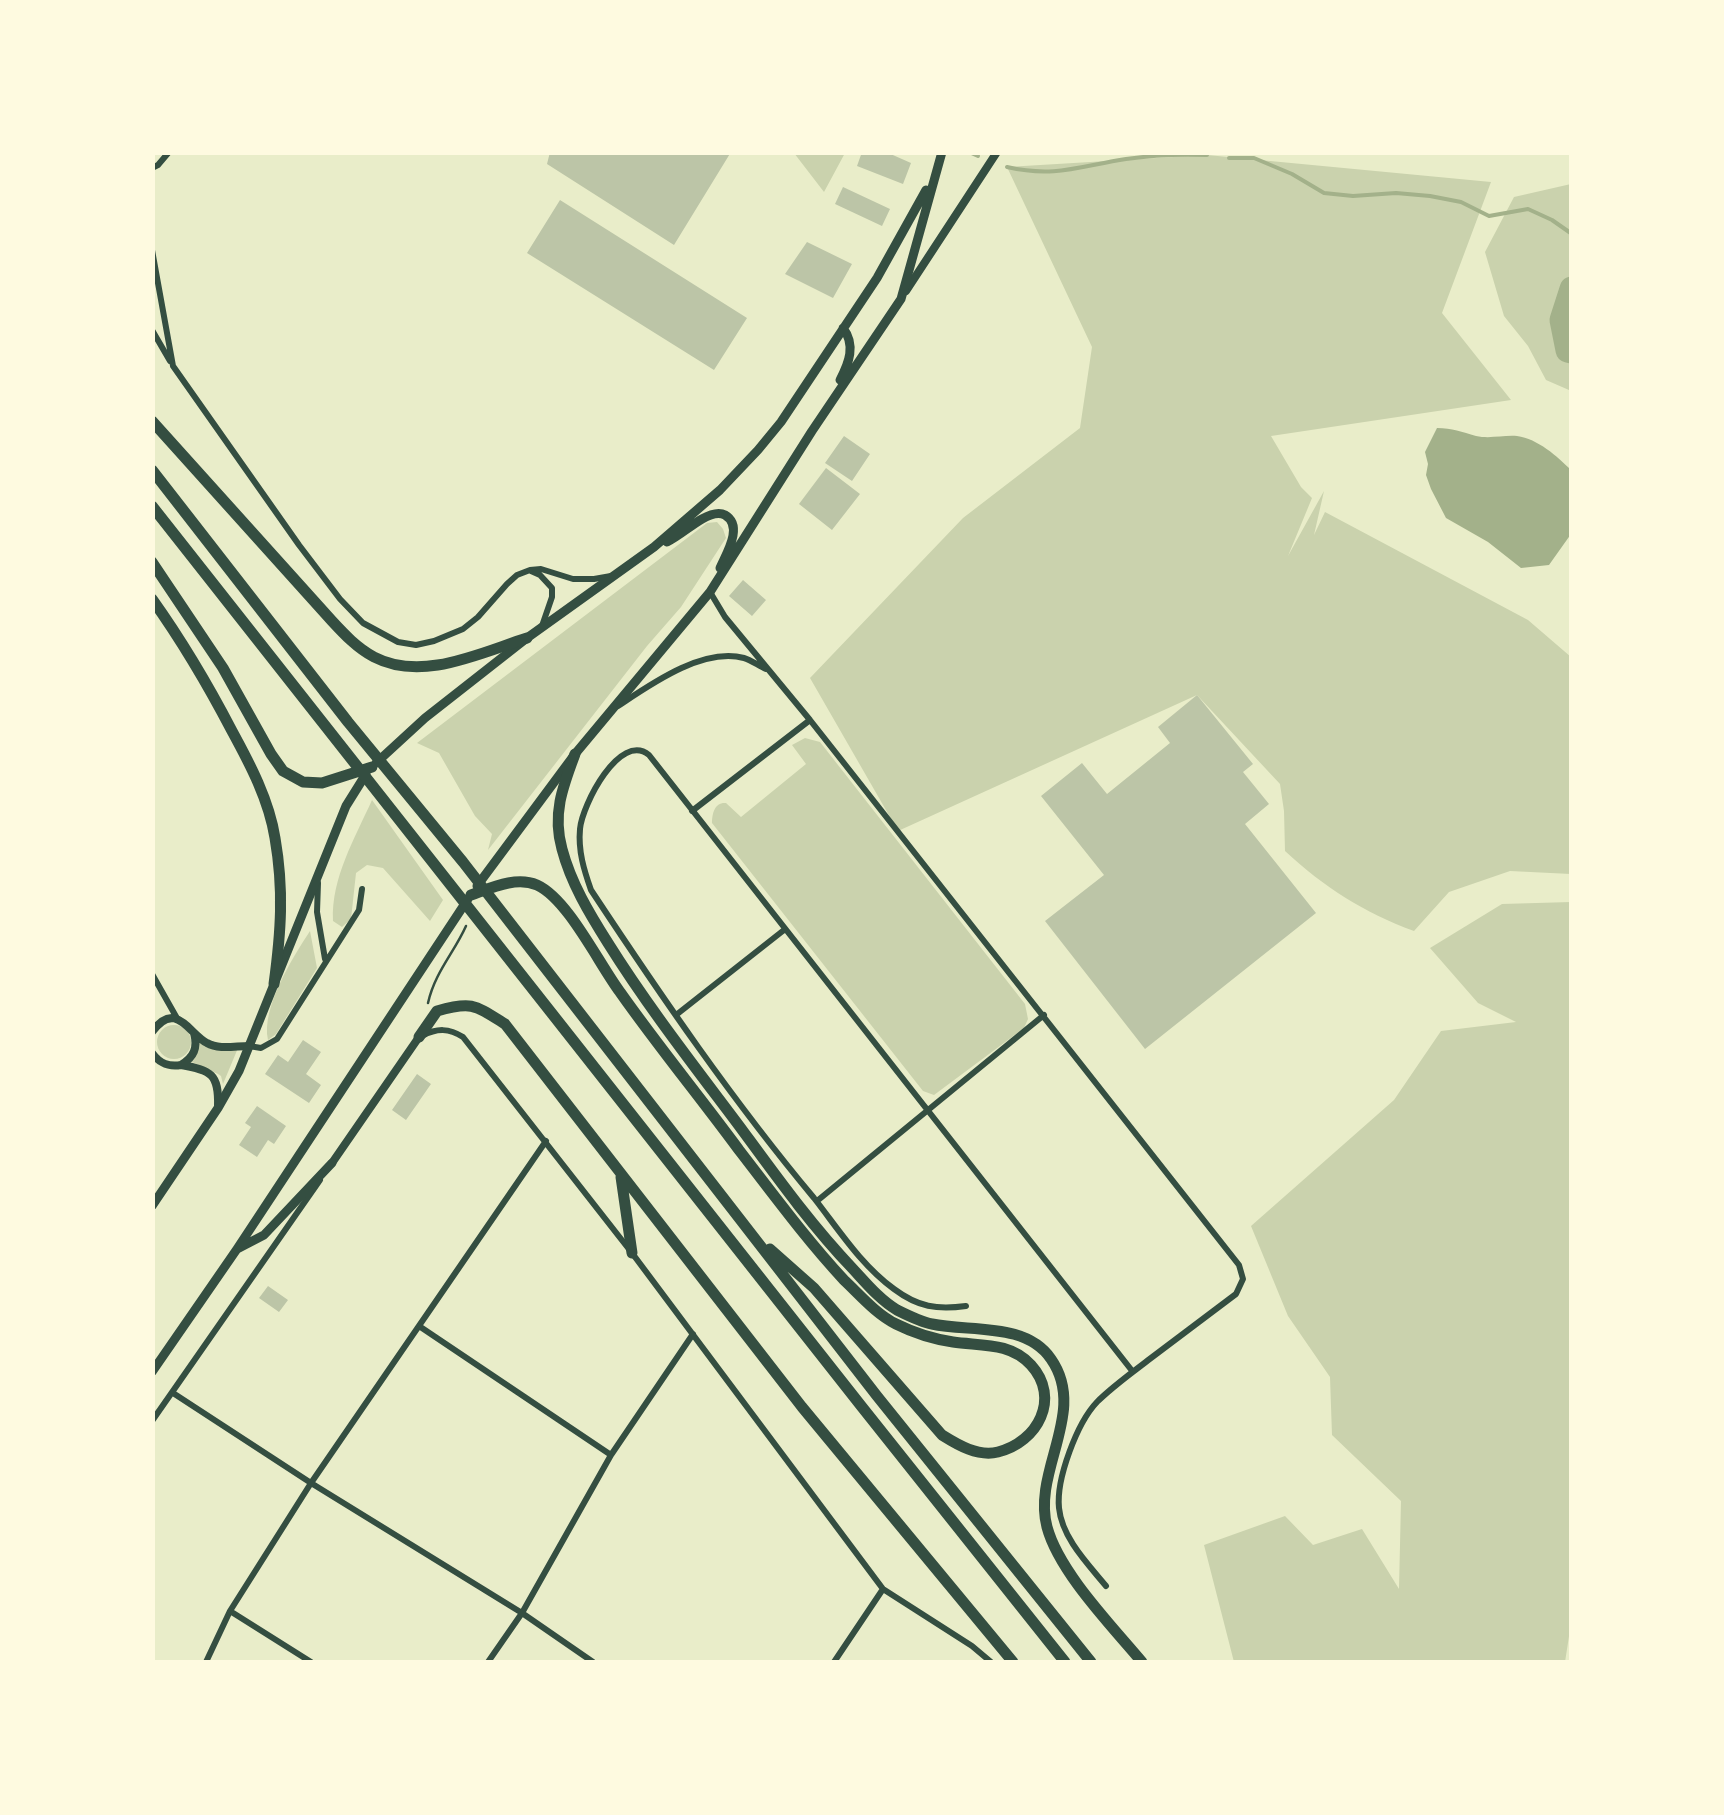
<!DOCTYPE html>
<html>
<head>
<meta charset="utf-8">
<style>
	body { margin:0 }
	#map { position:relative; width:1724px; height:1815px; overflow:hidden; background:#e9edc9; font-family:"Times New Roman",serif }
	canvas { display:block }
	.frame { position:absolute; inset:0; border:155px solid #fefae0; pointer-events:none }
</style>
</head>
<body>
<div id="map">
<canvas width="1724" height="1815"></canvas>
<div class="frame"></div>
</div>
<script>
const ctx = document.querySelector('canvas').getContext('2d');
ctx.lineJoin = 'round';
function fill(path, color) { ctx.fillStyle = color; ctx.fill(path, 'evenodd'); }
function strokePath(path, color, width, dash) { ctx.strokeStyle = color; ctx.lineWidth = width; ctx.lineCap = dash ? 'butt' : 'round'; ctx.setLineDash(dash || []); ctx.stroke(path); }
fill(new Path2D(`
	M 794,153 L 845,153 L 824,192 Z
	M 1207,155 L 1491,182 L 1442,313 L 1511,400 L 1271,436 L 1301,487 L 1312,498 L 1288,556 L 1324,491 L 1314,535 L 1325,512 L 1528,620 L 1571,657 L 1571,874 L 1510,871 L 1449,892 L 1414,931 C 1363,912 1325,888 1285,851 L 1284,811 L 1280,784 L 1197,695 L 898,831 L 810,678 L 963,518 L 1080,428 L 1092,347 L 1007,167 Z
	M 1571,184 L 1572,390 L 1569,390 L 1546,380 L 1528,346 L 1504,316 L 1485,252 L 1514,197 Z
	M 717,522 L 723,529 L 726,538 L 681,607 L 647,646 L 488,850 L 492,834 L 475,816 L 439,753 L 417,743 L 707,523 Z
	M 805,738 L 820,742 L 1025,1004 L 1028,1019 L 1024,1028 L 934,1095 L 923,1091 L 712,823 C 712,813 715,802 726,803 L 741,817 L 806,764 L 792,745 Z
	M 372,800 L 443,900 L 430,921 L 383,868 L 367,865 L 356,873 L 351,919 L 342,927 L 333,921 C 331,878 355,838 372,800 Z
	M 1571,902 L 1572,1617 L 1565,1662 L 1234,1662 L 1204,1545 L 1285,1516 L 1313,1545 L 1362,1529 L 1399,1589 L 1401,1501 L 1332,1435 L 1330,1377 L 1288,1316 L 1251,1226 L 1394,1100 L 1441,1031 L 1516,1022 L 1478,1003 L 1430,948 L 1502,904 Z
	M 310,931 L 317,968 L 276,1034 L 268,1040 C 261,1008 293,957 310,931 Z
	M157 1042a17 17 0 1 1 34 0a17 17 0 1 1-34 0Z
	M 199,1042 L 215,1050 L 238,1048 L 223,1084 L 221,1076 L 218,1074 L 190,1061 Z`), '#cad2ad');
fill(new Path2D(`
	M 1437,428 C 1452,428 1462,432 1476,436 C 1490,439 1503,435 1517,436 C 1538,439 1557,456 1571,470 L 1571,534 L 1549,565 L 1521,568 L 1488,542 L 1446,518 L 1431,489 L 1426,475 L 1428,464 L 1425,452 Z`), '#a3b18a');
strokePath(new Path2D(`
	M 969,152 L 978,156
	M 1229,158 L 1254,158 L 1292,174 L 1324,193 L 1353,196 L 1396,193 L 1430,196 L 1461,202 L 1489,216 L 1528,209 L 1552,220 L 1572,234
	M 1007,167 C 1055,178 1080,166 1126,159 C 1153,155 1179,154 1207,155`), '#a3b18a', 4);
strokePath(new Path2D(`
	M 1572,289 L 1562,320 L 1568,350 L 1572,351`), '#a3b18a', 25);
fill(new Path2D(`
	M 550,152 L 731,152 L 674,245 L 547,164 Z
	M 862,152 L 886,152 L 911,163 L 903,184 L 857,166 Z
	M 843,187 L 890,209 L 882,226 L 835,204 Z
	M 560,200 L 747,318 L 714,370 L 527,253 Z
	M 807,242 L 852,264 L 833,298 L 785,274 Z
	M 844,436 L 870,454 L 852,481 L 825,463 Z
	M 826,468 L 860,494 L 832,530 L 799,504 Z
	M 743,580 L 766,600 L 752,616 L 729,596 Z
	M 1197,695 L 1253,764 L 1243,772 L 1269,804 L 1245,824 L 1316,913 L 1145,1049 L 1045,921 L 1104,875 L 1041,796 L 1082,763 L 1107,794 L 1170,743 L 1158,727 Z
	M 303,1040 L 321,1052 L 306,1074 L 321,1085 L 309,1103 L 265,1074 L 278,1055 L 288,1062 Z
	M 417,1074 L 431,1084 L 406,1120 L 392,1110 Z
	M 257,1106 L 286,1126 L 274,1144 L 268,1140 L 257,1157 L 239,1145 L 251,1127 L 245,1123 Z
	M 268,1286 L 288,1300 L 279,1312 L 259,1298 Z`), '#bcc5a7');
strokePath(new Path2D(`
	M 428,1003 C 435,972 454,953 466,926`), '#344e41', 2.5);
strokePath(new Path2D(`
	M 152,168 L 158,165 L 169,152
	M 152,250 L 173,366 L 299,545 L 340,599 L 363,623 L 398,642 L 416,645 L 434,641 L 463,629 L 478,617 L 507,584 L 517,575 L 530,570 L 541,569 L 573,579 L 594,579 L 611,576
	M 152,330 L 170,361
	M 531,571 L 540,575 L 552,588 L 552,597 L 542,626
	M 710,592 L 725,617 L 810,720 L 1239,1265 L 1243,1279 L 1236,1294 C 1208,1315 1179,1337 1151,1358 C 1133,1372 1113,1386 1097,1402 C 1077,1423 1056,1479 1059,1508 C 1062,1538 1088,1564 1106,1586
	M 618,706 C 651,684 703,647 744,658 C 751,660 759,666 766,669
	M 692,811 L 810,720
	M 318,883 L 317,912 L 325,959
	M 152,974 L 178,1020
	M 676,1015 L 784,930
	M 422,1036 C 437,1028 449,1028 463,1037 L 632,1253 L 883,1589 L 972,1646 L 991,1662
	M 249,1046 L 261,1048 L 277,1039 L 359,910 L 362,889
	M 817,1201 L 1044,1015
	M 966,1306 C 937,1310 918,1307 894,1289 C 861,1265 839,1230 814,1198 C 733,1101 661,996 591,890 C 584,870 578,851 580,829 C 582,805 620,731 649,755 L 1133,1372
	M 419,1326 L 611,1455
	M 173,1393 L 311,1483 L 522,1613 L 593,1662
	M 152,1421 L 320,1180
	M 230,1611 L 311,1662
	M 206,1662 L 230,1611 L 311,1483 L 546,1141
	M 488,1662 L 522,1613 L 611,1455 L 693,1334
	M 834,1662 L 883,1589`), '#344e41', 6);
strokePath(new Path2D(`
	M 906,291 L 997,152
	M 152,1032 C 176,999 189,1034 207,1043 C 219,1050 235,1046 249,1046
	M 152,1053 C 160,1064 169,1067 181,1065 C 194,1057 198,1048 194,1033
	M 181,1065 C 211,1070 219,1074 218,1106
	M 332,1163 L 419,1037`), '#344e41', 8);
strokePath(new Path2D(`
	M 840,380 C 849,363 856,345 843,328
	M 667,542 C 679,536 690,526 702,519 C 709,515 718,511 725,515 C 744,526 726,554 720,568
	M 376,763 L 425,718 L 527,638 L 654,547 L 720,490 L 758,450 L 781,422 L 877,278 L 926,190
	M 477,886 L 575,754 L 710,592 L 812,431 L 901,299 L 942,152
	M 152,1206 L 218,1108 L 239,1071 L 346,806 L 366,774
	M 239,1248 L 264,1235 L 332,1163
	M 152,1372 L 237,1249 L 468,899`), '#344e41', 9);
strokePath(new Path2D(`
	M 152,421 L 332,621 C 344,634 357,648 374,657 C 422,682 480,653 527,638
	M 152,470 L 348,722 L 463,862 L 877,1396 L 1091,1662
	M 152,506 L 862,1407 L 1065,1662
	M 152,562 L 223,668 L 271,754 L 283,771 L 303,782 L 322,783 L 372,767
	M 152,599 C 182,641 208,685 232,731 C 250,764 269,800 275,838 C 284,890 281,932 274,984
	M 575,754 C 563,786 552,814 562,849 C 571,883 589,913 608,943 C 648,1007 695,1067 740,1127 C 776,1176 811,1225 853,1269 C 866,1283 880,1300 897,1310 C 907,1315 921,1322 932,1324 C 970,1332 1026,1322 1051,1359 C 1088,1412 1032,1470 1047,1527 C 1059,1572 1112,1626 1142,1662
	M 471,895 C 491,888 516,876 537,885 C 568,899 599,964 620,992 C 658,1046 700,1097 739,1150 C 773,1194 806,1239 844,1280 C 860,1295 876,1314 896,1324 C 914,1333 933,1339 953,1342 C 981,1346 1010,1342 1031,1365 C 1061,1398 1038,1442 998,1452 C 978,1457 958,1445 942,1435 L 814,1288 L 770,1249
	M 419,1037 L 437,1011 C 472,1001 475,1005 505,1024 L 802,1407 L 1013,1662
	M 621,1177 L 632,1253`), '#344e41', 11);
</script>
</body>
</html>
